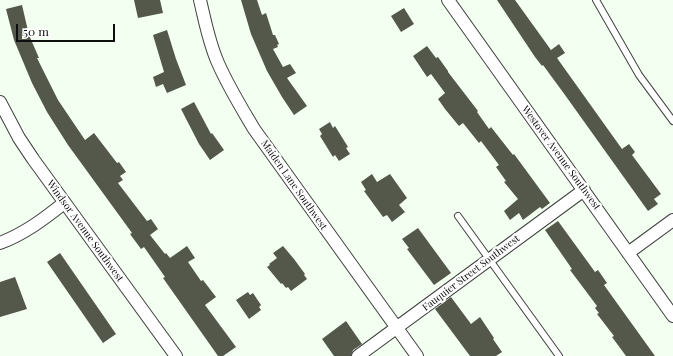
<!DOCTYPE html>
<html>
<head>
<meta charset="utf-8">
<style>
	body { margin:0 }
	#map { position:relative; width:673px; height:356px; overflow:hidden; background:#f3fff0; font-family:"Playfair Display",serif }
	canvas { display:block }
	.scale { position:absolute; left:16px; top:24px; width:99px; height:18px; box-sizing:border-box; border:2px solid #0e0e0e; border-top:0; padding-left:5px; font-size:12px; line-height:14px; white-space:nowrap; color:#0e0e0e; -webkit-text-stroke:3px #fff; paint-order:stroke }
</style>
</head>
<body>
<div id="map">
<canvas width="673" height="356"></canvas>
<div class="scale">50 m</div>
</div>
<script>
const ctx = document.querySelector('canvas').getContext('2d');
ctx.lineJoin = 'round';
function fill(path, color) { ctx.fillStyle = color; ctx.fill(path, 'evenodd'); }
function strokePath(path, color, width, dash) { ctx.strokeStyle = color; ctx.lineWidth = width; ctx.lineCap = dash ? 'butt' : 'round'; ctx.setLineDash(dash || []); ctx.stroke(path); }
function drawText(font, color, halo, rows, align = 'center') {
  ctx.font = font + ' "Playfair Display",serif'; ctx.lineWidth = 4; ctx.setLineDash([]); ctx.textBaseline = 'middle'; ctx.strokeStyle = halo; ctx.fillStyle = color; for (const [text, x, y, turn = 0] of rows) {
    ctx.save(); ctx.translate(x, y); ctx.rotate((+turn || 0) * Math.PI / 180); ctx.textAlign = isNaN(turn) ? turn : align; if (halo) ctx.strokeText(text, 0, 0); ctx.fillText(text, 0, 0); ctx.restore();
  }
}
fill(new Path2D(`
	M 134,0 L 160,0 L 163,13 L 138,18 Z
	M 241,0 L 257,0 L 262,15 L 266,13 L 273,35 L 275,35 L 279,44 L 277,45 L 278,47 L 273,49 L 283,67 L 290,64 L 296,73 L 287,78 L 307,106 L 294,115 L 282,97 L 267,71 L 251,34 Z
	M 497,0 L 515,0 L 551,50 L 559,44 L 565,53 L 557,58 L 622,149 L 629,144 L 635,152 L 632,155 L 661,194 L 654,199 L 658,204 L 648,211 L 565,95 L 543,65 L 542,66 L 535,57 Z
	M 22,5 L 29,35 L 39,58 L 37,58 L 58,100 L 85,140 L 94,133 L 117,163 L 119,162 L 126,172 L 120,176 L 123,180 L 118,183 L 147,221 L 151,219 L 158,229 L 150,235 L 165,254 L 166,253 L 170,258 L 187,246 L 195,258 L 188,262 L 201,281 L 203,280 L 216,297 L 205,305 L 236,347 L 223,356 L 218,356 L 163,278 L 165,277 L 144,247 L 141,249 L 130,234 L 132,233 L 68,145 L 47,112 L 32,83 L 14,40 L 6,9 Z
	M 404,8 L 414,24 L 401,32 L 391,16 Z
	M 167,30 L 176,59 L 186,85 L 167,93 L 163,84 L 156,87 L 153,77 L 164,72 L 153,35 Z
	M 427,46 L 436,58 L 438,57 L 448,71 L 448,72 L 478,111 L 477,112 L 489,129 L 491,127 L 513,155 L 514,154 L 550,203 L 542,209 L 540,207 L 523,220 L 519,213 L 510,220 L 504,211 L 518,199 L 504,182 L 506,181 L 496,167 L 499,165 L 481,141 L 479,143 L 463,123 L 459,126 L 445,109 L 438,99 L 445,93 L 431,74 L 427,77 L 413,56 Z
	M 194,102 L 211,134 L 212,133 L 224,150 L 210,160 L 199,144 L 181,109 Z
	M 330,122 L 333,128 L 335,126 L 348,147 L 346,148 L 350,154 L 339,161 L 335,155 L 333,157 L 320,136 L 322,134 L 319,129 Z
	M 372,174 L 377,182 L 390,174 L 407,198 L 399,205 L 405,212 L 392,222 L 387,215 L 383,217 L 364,191 L 366,190 L 361,182 Z
	M 558,221 L 595,272 L 598,270 L 607,283 L 604,285 L 655,356 L 626,356 L 612,337 L 614,336 L 597,314 L 599,313 L 595,308 L 597,306 L 570,270 L 572,269 L 545,230 Z
	M 418,228 L 451,273 L 434,285 L 407,249 L 409,248 L 402,239 Z
	M 283,246 L 294,259 L 305,274 L 304,275 L 307,279 L 291,291 L 288,287 L 286,288 L 282,283 L 281,284 L 267,267 L 270,265 L 269,264 L 277,258 L 273,253 Z
	M 60,253 L 116,334 L 103,343 L 47,262 Z
	M 15,277 L 27,309 L 0,317 L 0,282 Z
	M 248,292 L 250,295 L 253,293 L 261,305 L 259,307 L 261,310 L 249,319 L 236,300 Z
	M 451,297 L 471,324 L 480,317 L 494,338 L 493,339 L 502,352 L 496,356 L 470,356 L 435,309 Z
	M 346,321 L 362,344 L 353,350 L 351,356 L 334,356 L 322,339 Z`), '#53584a');
const lane = new Path2D(`
	M 596,0 L 639,75 L 673,121
	M 458,216 L 559,356`);
const street = new Path2D(`
	M 200,0 C 205,21 209,43 218,63 C 228,86 241,107 254,129 L 417,356
	M 448,0 L 673,316
	M 0,102 L 19,138 L 33,159 L 176,356
	M 0,243 C 24,234 44,219 64,203
	M 628,253 L 673,220
	M 358,356 L 584,190`);
strokePath(lane, '#414141', 8);
strokePath(street, '#414141', 14);
strokePath(lane, '#fff', 6);
strokePath(street, '#fff', 12);
drawText('10px', '#0e0e0e', '#fff', [
	["Westover Avenue Southwest",561,158,54],
	["Maiden Lane Southwest",294,185,55],
	["Windsor Avenue Southwest",85,231,54],
	["Fauquier Street Southwest",471,273,-37]
]);
</script>
</body>
</html>
